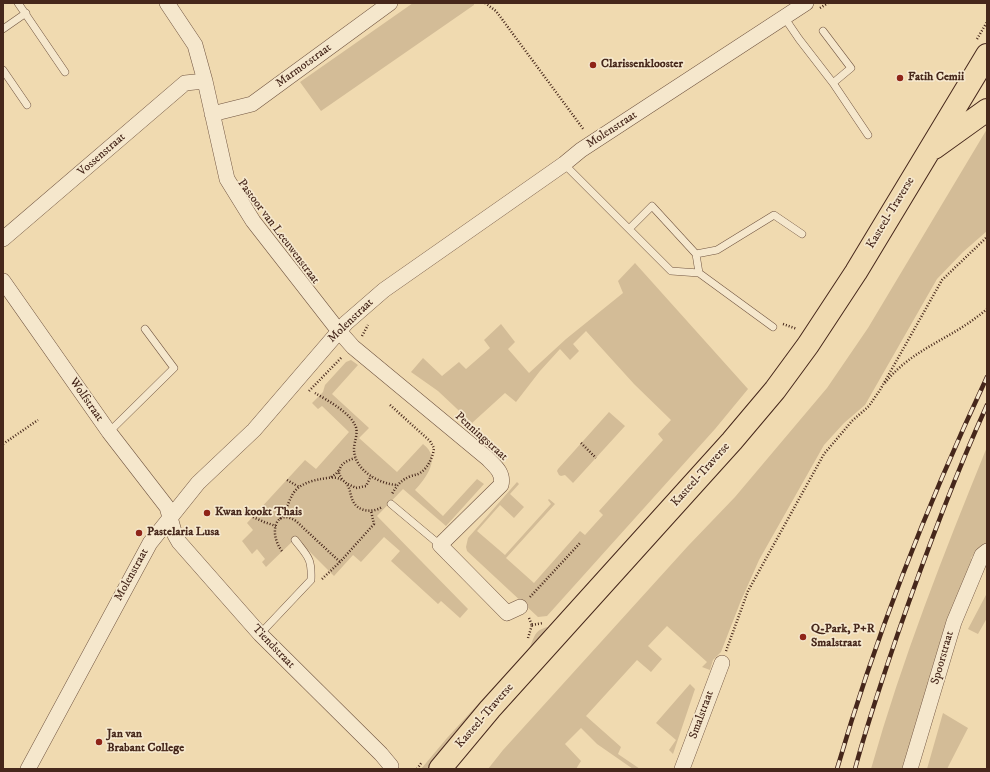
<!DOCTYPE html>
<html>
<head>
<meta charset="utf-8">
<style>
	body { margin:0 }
	#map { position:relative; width:990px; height:772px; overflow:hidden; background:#f0dab0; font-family:"IM FELL DW Pica",serif }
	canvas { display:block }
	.frame { position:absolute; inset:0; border:4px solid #46271b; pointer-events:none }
</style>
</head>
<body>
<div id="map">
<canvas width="990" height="772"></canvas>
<div class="frame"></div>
</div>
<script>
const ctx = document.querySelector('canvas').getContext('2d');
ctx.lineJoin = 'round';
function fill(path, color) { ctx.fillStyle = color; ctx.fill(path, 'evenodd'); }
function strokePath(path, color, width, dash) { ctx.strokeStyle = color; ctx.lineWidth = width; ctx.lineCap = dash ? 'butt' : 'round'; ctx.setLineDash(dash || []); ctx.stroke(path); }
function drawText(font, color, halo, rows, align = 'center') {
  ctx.font = font + ' "IM FELL DW Pica",serif'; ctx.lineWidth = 3.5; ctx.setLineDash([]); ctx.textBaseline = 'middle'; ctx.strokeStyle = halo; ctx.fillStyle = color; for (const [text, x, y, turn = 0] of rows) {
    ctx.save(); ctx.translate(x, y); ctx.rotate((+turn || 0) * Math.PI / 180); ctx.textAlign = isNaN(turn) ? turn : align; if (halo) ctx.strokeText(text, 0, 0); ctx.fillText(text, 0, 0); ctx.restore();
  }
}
fill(new Path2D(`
	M 413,3 L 474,3 L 474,5 L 321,111 L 300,82 Z
	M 987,129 L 987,231 L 963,252 L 937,279 L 865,405 L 844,423 L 824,445 L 759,560 L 740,603 L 721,652 L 713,660 L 710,670 L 702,667 L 707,662 L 667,626 L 648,646 L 662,659 L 651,672 L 637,660 L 586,716 L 621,747 L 618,754 L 640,769 L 633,769 L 597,744 L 581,728 L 565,744 L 581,761 L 576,769 L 488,769 L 503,750 L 688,546 L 735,497 L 827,388 L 868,328 Z
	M 635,263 L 748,389 L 715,429 L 547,616 L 538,617 L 467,551 L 466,547 L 468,538 L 517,482 L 519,484 L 510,494 L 524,507 L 514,518 L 500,505 L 477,531 L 505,555 L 551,504 L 548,500 L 549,499 L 555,504 L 506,558 L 534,583 L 580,531 L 585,535 L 603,515 L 599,511 L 663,440 L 658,434 L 671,420 L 634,384 L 586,331 L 573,344 L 579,351 L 570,360 L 560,349 L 540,371 L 516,402 L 505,393 L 472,423 L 438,391 L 411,372 L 423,358 L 442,376 L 459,362 L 466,369 L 490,348 L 484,340 L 501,324 L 515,342 L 508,349 L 529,373 L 566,339 L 623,293 L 618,281 Z
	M 351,360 L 358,365 L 332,394 L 369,428 L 359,438 L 397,472 L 423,444 C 442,458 426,478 415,490 L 443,516 L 477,479 L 484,484 L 446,526 L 403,489 L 377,516 L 468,609 L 460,618 L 441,601 L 438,604 L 391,561 L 400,551 L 384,537 L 361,562 L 353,555 L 334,576 L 296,538 L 266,567 L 262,562 L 265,559 L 257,549 L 252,554 L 242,541 L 253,530 L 247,523 L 305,460 L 316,469 L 349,432 L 322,406 L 318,409 L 312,403 L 323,392 L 325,385 L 346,362 Z
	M 609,412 L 625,426 L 573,483 L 565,475 L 561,476 L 559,475 L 557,471 L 558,469 Z
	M 987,447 L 987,545 L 975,553 L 971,558 L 973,560 L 942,644 L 903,769 L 871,769 C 902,659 944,553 987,447 Z
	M 987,593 L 987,618 L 978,634 L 968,629 Z
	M 548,627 L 428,769 L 421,769 L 447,738 L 530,647 C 535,635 535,630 548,627 Z
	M 690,684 L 695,689 L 673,754 L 669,750 L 676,740 L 656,723 Z
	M 943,713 L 968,728 L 947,769 L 927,769 Z`), '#d3bc97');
const lane = new Path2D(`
	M 18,3 L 65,72
	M 784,17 L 799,39 L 833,83 L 868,135
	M 3,29 L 26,13
	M 823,31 L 851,68 L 833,83
	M 3,70 L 27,105
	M 564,164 L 671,271 L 699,273 L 773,327
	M 629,229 L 652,206 L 696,254 L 699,273
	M 696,254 L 717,250 L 774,215 L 802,234
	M 109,432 L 174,368 L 145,329
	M 391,504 L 440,545
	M 260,634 L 311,580 C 312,558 308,557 295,540`);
const street = new Path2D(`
	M 167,3 L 195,45 L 205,81 L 227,179 L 253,221 L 338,330 L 353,347 L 487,458 C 495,466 504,473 501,485 L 440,545 L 507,613 L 520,607
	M 212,114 L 252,104 L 390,3
	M 3,239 L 185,83 L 205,81
	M 3,281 L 109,432 L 167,507 L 175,535 L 179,542 L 260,634 L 381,754 L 391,766 L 390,769
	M 28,769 L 150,543 L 198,483 L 254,430 L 346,323 L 384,290 L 564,164 L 581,150 L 806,3
	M 682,769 L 722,663
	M 910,769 L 954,622 L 982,555 L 987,551`);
const primary = new Path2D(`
	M 934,148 L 987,110
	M 440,769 L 490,709 L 732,441 L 775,390 L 808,345 L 856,272 L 987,55`);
strokePath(lane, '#705440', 8);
strokePath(street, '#705440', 16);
strokePath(primary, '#46271b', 24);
strokePath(new Path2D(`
	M 485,3 L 496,11 L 584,130
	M 820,8 L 828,3
	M 977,39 L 987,22
	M 783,324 L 797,329
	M 362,336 L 368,325
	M 885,383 C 902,361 925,349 949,335 C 962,328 975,319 987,309
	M 309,391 L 342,357
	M 315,393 C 327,400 349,412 355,425 C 359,432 354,442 354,449 C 354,470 379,484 397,485
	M 390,405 L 430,441 L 434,448 C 433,457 428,468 420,473 C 417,475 414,475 411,476 C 401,480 397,485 392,494
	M 581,443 L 596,458
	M 3,444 L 38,420
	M 331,477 L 336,474 L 339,470
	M 342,479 L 339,474 C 339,464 346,461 355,458
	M 287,480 L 299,487
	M 348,484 L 356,488 L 366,486 L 371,476
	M 253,517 L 264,522 L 276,526
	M 280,519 C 288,510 289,495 298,488 C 304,483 314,480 321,479 C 328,478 336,476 342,480 C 351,485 349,493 353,501 C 358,512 373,513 382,507
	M 282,551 C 269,535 274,507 296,521 L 340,562
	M 322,579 L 340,562 L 374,524 L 371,511
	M 530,597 L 581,542
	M 529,618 L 532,625
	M 532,625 L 543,623
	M 528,638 L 532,625
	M 726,651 L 748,591 L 824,454 L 852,421 L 869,406 L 880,390 L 942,280 L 987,237
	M 417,769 L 422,762`), '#46271b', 2.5, [1, 2]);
strokePath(lane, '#f5e7cc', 7);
strokePath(street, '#f5e7cc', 15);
strokePath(primary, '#f0dab0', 22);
const rail = new Path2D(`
	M 837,769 C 876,635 928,503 987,377
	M 855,769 C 867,724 882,680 897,636 C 924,558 953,480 987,405`);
strokePath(rail, '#46271b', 4.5);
strokePath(rail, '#f5e7cc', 3, [9]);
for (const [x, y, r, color] of [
	[593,65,4,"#8f2418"],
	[900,78,4,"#8f2418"],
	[207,513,4,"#8f2418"],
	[139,533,4,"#8f2418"],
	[803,637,4,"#8f2418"],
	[99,742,4,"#8f2418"]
]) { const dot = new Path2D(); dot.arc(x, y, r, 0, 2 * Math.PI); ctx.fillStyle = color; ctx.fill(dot); strokePath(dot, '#f5e7cc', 1.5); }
drawText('bold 12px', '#46271b', '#f5e7cc', [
	["Clarissenklooster",601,65],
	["Fatih Cemii",908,78],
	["Kwan kookt Thais",215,513],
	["Pastelaria Lusa",147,533],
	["Q-Park, P+R",811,630],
	["Smalstraat",811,644],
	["Jan van",107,735],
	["Brabant College",107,749]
], 'left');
drawText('12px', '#46271b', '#f5e7cc', [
	["Marmotstraat",304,66,-36],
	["Molenstraat",612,130,-33],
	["Vossenstraat",102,155,-41],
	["Kasteel-Traverse",891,213,-59],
	["Pastoor van Leeuwenstraat",278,232,53],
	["Molenstraat",351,321,-44],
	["Wolfstraat",86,400,55],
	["Penningstraat",481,437,42],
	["Kasteel-Traverse",701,475,-48],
	["Molenstraat",132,575,-61],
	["Tiendstraat",273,647,46],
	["Spoorstraat",943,658,-74],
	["Smalstraat",702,715,-70],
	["Kasteel-Traverse",485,716,-49]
]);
</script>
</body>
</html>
